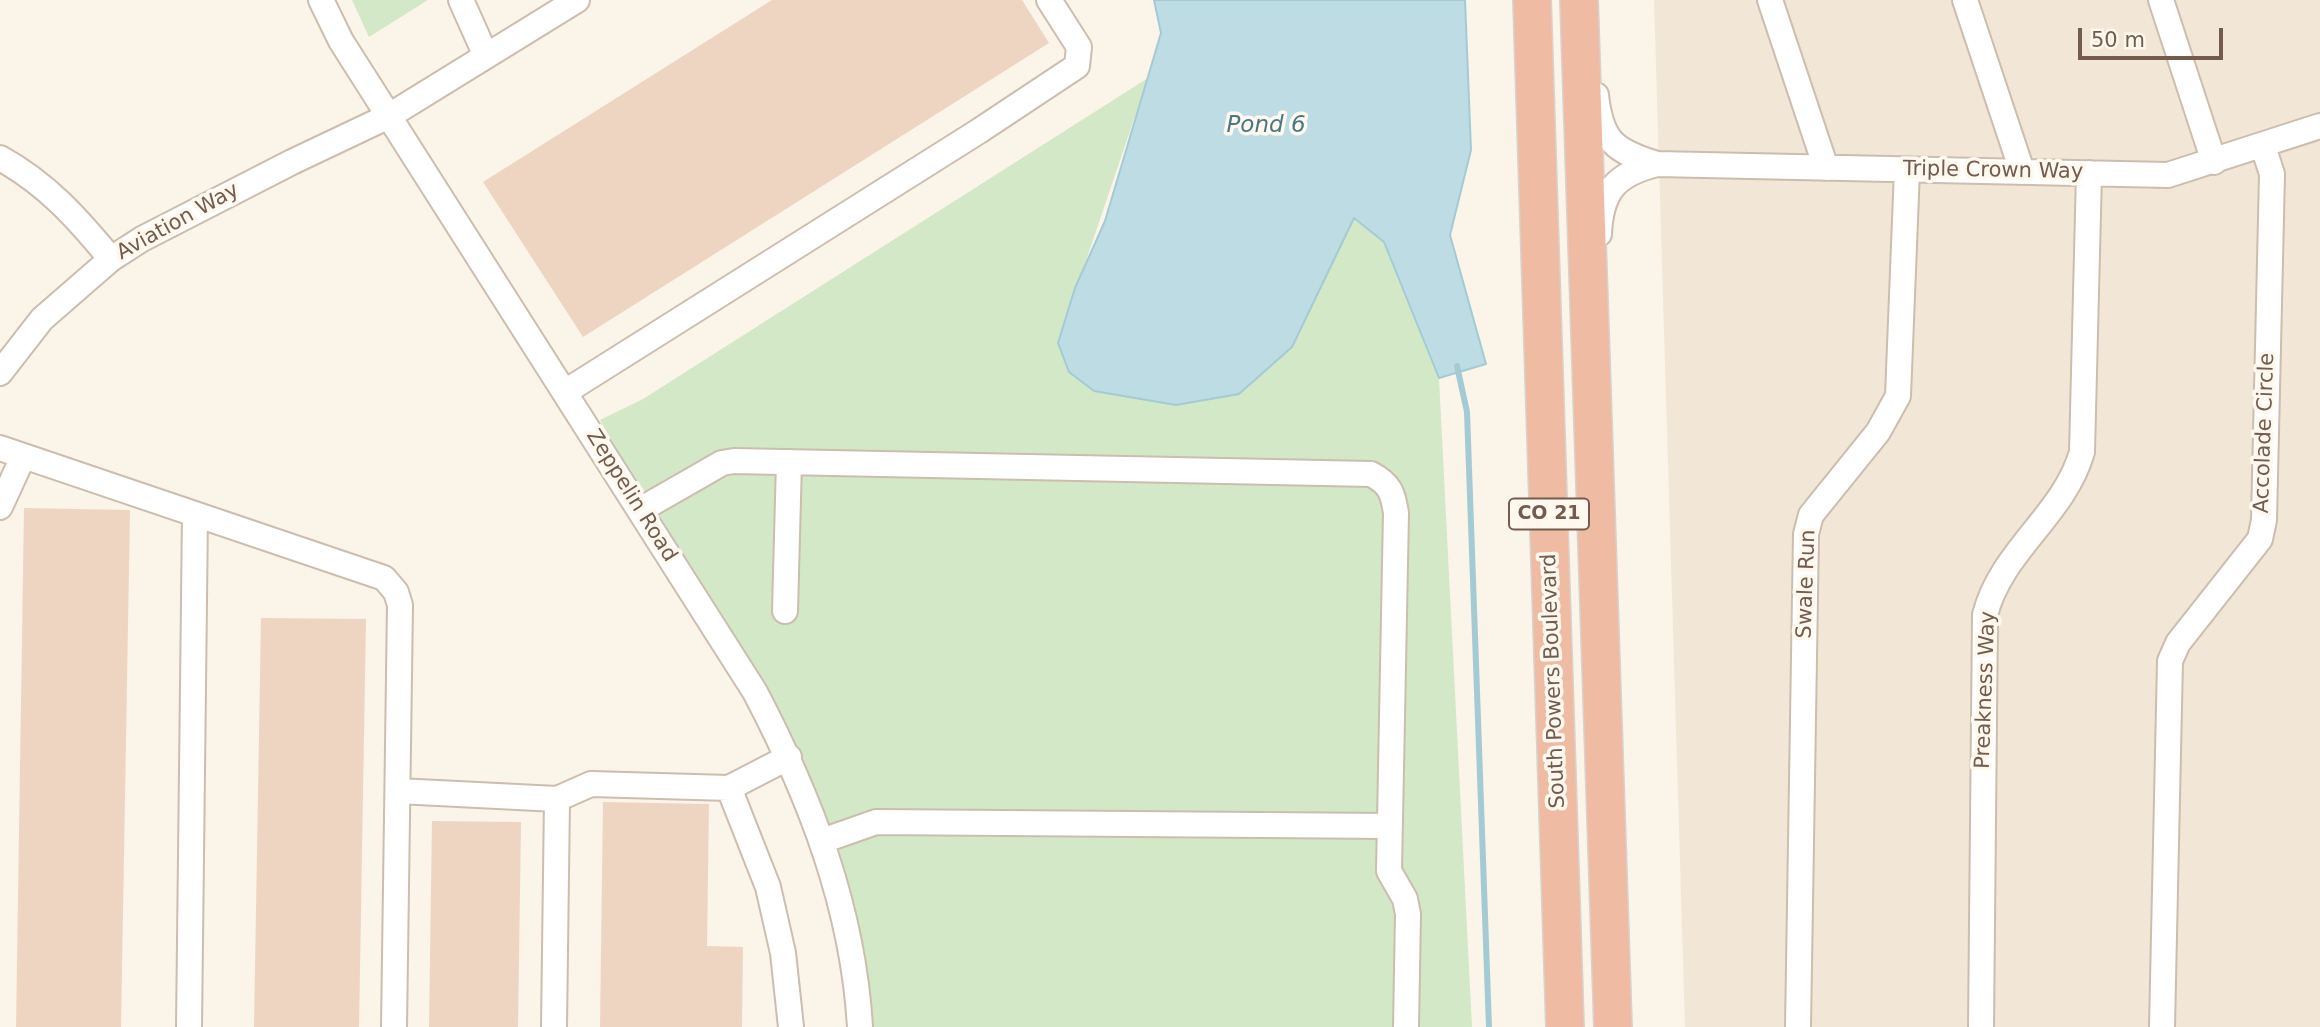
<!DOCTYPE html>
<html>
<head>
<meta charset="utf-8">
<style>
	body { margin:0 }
	#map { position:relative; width:2320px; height:1027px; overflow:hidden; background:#fbf4e8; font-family:"DejaVu Sans",sans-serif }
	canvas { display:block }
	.scale { position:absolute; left:2078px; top:28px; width:145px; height:32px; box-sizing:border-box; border:4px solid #735c4e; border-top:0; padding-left:9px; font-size:21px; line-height:24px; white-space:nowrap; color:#735c4e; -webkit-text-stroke:5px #fef8ee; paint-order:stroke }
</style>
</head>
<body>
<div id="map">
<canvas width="2320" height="1027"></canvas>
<div class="scale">50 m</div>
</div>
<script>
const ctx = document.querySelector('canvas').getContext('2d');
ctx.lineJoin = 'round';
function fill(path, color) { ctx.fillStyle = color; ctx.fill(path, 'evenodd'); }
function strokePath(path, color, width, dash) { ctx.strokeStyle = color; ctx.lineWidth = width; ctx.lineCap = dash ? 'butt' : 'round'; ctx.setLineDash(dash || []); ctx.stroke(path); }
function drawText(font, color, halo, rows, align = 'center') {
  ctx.font = font + ' "DejaVu Sans",sans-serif'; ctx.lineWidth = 7; ctx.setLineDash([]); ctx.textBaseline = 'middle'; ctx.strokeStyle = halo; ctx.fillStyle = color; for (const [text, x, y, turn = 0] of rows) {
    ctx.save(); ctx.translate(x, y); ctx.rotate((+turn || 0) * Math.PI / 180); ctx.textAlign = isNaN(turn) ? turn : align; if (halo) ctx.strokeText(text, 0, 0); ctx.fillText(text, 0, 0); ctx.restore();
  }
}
fill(new Path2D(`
	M 1654,0 L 2320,0 L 2320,1027 L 1685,1027 Z`), '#f2e7d7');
fill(new Path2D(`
	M 352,0 L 428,0 L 369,37 Z
	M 1148,78 L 1058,343 L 1292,347 L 1353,218 L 1384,242 L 1439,378 L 1472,1027 L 859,1027 L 853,969 L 789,757 L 600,420 L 643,399 Z`), '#d3e8c7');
const water = new Path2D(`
	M 1154,0 L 1465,0 L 1471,150 L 1450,235 L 1486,364 L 1439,378 L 1384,242 L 1354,218 L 1292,347 L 1239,394 L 1176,405 L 1094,391 L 1069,372 L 1058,343 L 1075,288 L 1105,221 L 1161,33 Z`);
fill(water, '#bddce3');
strokePath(water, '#a4cbd4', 2);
strokePath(new Path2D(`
	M 1457,366 L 1467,412 L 1489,1027`), '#a4cbd4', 6);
fill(new Path2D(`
	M 772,0 L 1022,0 L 1049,43 L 583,337 L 483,182 Z
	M 24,508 L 130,510 L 121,1027 L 16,1027 Z
	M 261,618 L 366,619 L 359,1027 L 254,1027 Z
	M 603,802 L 709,804 L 707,946 L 743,947 L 742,1027 L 600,1027 Z
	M 432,821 L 521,822 L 518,1027 L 429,1027 Z`), '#eed5c1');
const minor = new Path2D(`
	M 321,0 L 341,41 L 755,692 C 810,797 853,907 860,1027
	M 461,0 L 486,56
	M 1770,0 L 1826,168
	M 1965,0 L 2022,171
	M 2161,0 L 2214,162
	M 1596,95 C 1601,141 1614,151 1657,164 L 2168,175 L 2320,126
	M 0,158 C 47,184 77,218 111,259
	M 1599,234 C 1601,191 1616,174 1657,164
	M 0,373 L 42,319 L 111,259 L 142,239 L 292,162 L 389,116 L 577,0
	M 565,392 L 979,131 L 1077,66 L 1079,47 L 1049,0
	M 0,448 L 384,578 L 396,592 L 400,605 L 394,1027
	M 0,507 L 23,457
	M 640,510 L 722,463 L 734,461 L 1371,474 C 1390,484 1393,493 1396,513 L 1389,871 L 1405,899 L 1408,914 L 1406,1027
	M 785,611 L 789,462
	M 729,788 L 789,757
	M 398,791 L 557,799 L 554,1027
	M 557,799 L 591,784 L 729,788 L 768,887 L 783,953 L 791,1027
	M 822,841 L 876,822 L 1389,826
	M 189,1027 L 195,515
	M 1798,1027 L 1806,534 L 1811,515 L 1878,432 L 1898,396 L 1907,170
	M 1981,1027 L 1985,615 C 2001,551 2064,515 2082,452 L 2089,173
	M 2162,1027 L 2170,661 L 2178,643 L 2260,539 L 2264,520 L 2272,174 L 2263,146`);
const highway = new Path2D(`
	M 1532,0 L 1565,1027
	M 1579,0 L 1613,1027`);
strokePath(minor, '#ccbdae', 28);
strokePath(highway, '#d8d1cd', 40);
strokePath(minor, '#fff', 24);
strokePath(highway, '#f0bba3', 37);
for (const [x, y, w] of [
	[1549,514,80]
]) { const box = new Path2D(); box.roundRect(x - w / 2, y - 15.5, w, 31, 5); ctx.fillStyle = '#fef8ee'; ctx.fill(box); strokePath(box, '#735c4e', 2); }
drawText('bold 19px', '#735c4e', null, [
	["CO 21",1549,514]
]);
drawText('21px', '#735c4e', '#fef8ee', [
	["Triple Crown Way",1993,171,1],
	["Aviation Way",178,222,-29],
	["Accolade Circle",2265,433,-88],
	["Zeppelin Road",631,496,58],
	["Swale Run",1807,584,-88],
	["South Powers Boulevard",1554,681,-92],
	["Preakness Way",1986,690,-88]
]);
drawText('italic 23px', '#497885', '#fef8ee', [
	["Pond 6",1266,126]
]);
</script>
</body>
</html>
